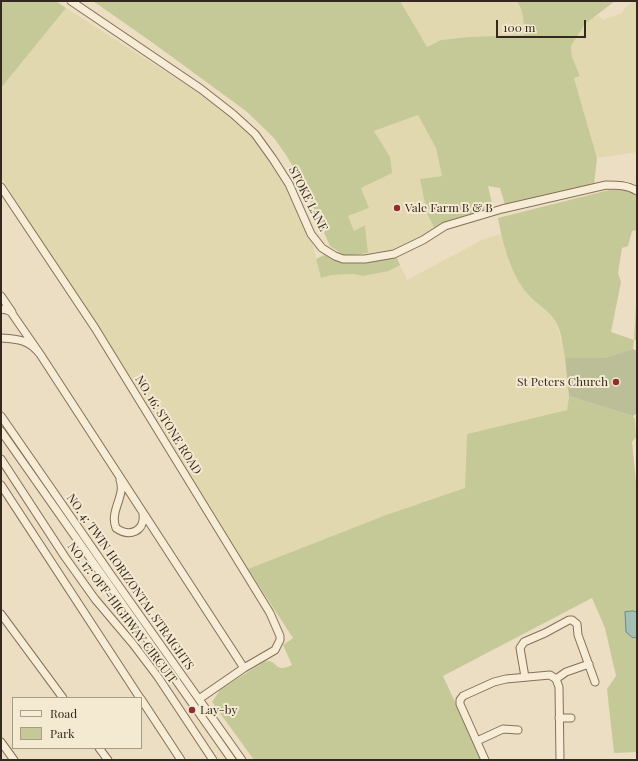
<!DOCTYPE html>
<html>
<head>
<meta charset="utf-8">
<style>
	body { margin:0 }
	#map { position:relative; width:638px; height:761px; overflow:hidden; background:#ecdec2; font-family:"Playfair Display",serif }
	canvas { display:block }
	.frame { position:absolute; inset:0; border:2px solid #35281e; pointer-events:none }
	.legend { position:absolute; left:12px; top:697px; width:130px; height:52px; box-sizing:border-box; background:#f4e9d1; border:1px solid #a89c89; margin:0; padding:5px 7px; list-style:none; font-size:12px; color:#35281e }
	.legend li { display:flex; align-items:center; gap:8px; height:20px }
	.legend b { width:20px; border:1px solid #a89c89 }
	.scale { position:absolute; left:496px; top:20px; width:90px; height:18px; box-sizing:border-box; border:2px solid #35281e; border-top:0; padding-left:5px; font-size:12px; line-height:14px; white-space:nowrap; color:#35281e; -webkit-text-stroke:3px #f4e9d1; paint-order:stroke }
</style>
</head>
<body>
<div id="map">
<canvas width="638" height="761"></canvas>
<div class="frame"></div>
<ul class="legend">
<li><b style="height:5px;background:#f7ecd5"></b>Road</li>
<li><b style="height:11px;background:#c5c997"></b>Park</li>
</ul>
<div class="scale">100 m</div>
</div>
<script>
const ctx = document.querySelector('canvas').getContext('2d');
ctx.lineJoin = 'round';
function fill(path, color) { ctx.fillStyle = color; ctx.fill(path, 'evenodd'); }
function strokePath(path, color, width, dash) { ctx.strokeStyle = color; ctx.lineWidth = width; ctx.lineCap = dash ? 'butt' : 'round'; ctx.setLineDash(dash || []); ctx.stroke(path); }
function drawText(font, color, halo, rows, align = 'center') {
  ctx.font = font + ' "Playfair Display",serif'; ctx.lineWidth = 4; ctx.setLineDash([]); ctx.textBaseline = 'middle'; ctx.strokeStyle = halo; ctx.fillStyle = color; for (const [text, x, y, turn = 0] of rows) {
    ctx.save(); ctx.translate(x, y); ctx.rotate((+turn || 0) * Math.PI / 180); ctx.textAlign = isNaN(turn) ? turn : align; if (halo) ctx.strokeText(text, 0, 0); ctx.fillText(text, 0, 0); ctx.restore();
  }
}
fill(new Path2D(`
	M 400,1 L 517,1 L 521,7 L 524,19 L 525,35 L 468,37 L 441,40 L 426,47 Z
	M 634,1 L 637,1 L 637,152 L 597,158 L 574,78 L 580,76 L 572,57 L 571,46 L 579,31 L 585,24 L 590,20 L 598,15 L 603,20 L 622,13 L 624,9 Z
	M 66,8 L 194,90 L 227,114 L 248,133 L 267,154 L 284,181 L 312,242 L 321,278 L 332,275 L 354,274 L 363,276 L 389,271 L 400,265 L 407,280 L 484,239 L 501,234 L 525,291 L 551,315 L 557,323 L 565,358 L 569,396 L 567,410 L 467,434 L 465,488 L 386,515 L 248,569 L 142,395 L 94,320 L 49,255 L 1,176 L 1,88 Z
	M 418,115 L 436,148 L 442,176 L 421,179 L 427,213 L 434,228 L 417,240 L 394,250 L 368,253 L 365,225 L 354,231 L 347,216 L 369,208 L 361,188 L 390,157 L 374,131 Z`), '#e1d8b0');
fill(new Path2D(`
	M 1,1 L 56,1 L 66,8 L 1,88 Z
	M 93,1 L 400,1 L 427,47 L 441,40 L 468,37 L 524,35 C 524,22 524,12 517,1 L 615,1 L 585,24 L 571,46 L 572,57 L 580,76 L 574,78 L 597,158 L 594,185 L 505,205 L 500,188 L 488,186 L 493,208 L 490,211 L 434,228 L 427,213 L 420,179 L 442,176 L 436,148 L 418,115 L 374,131 L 390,157 L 392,173 L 361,188 L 369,208 L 348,216 L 354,231 L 365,225 L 368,253 L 345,256 L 330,246 L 307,194 L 297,173 L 286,155 L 274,138 L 246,111 L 153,43 Z
	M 613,189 L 622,190 L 637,195 L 637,230 L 632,231 L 628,246 L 622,248 L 618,273 L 621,282 L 611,332 L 634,340 L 637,290 L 637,340 L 634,340 L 633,349 L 603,358 L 565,358 C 563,348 561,330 556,322 C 549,310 535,303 526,292 C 511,274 502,241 498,218 Z
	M 324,255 L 345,262 L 368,262 L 396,256 L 400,265 L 389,271 L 363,276 L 354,274 L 332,275 L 321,278 L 316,259 Z
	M 569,396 L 633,416 L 635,419 L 636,437 L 632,442 L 637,492 L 637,752 L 614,753 L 607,689 L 616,676 L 605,628 L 592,598 L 443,676 L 482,760 L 254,760 L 212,702 L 220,690 L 265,661 C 279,660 274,674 292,665 L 283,645 L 293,638 L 248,569 L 386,515 L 465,488 L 467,434 L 567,410 Z`), '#c5c997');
fill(new Path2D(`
	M 633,349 L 637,351 L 637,413 L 633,416 L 569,396 L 565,358 L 603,358 Z`), '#bbbe96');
const water = new Path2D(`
	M 633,611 L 637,612 L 637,637 L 633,638 L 626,632 L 625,612 Z`);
fill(water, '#a4bfb6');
strokePath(water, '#6c8c83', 1);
const street = new Path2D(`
	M 71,1 L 201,89 L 233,114 L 255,134 L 273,159 L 289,184 L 311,234 L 322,248 L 335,256 L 343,259 L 365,259 L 394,254 L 423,240 L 445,226 L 502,209 L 606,185 C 617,185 628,185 637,191
	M 1,187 L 95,328 L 270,613 L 280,636 L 280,640 L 275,650 L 244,668 L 199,699
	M 1,296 L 12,312
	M 1,309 L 7,310 L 11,312 L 40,354 C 29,340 19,339 1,338
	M 40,354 L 244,668
	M 1,416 L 109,572 L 242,760
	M 1,431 L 232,760
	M 1,459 L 65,557 L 95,599 L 133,644 L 158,677 L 213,760
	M 120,480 C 126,496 109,511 116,528 C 130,538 145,531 143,514
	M 1,485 L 140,698
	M 1,614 L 63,698
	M 525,677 L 520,648 L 524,642 L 545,633 L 569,620 L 572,620 L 577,624 L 578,635 L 595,682
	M 556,679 L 566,672 L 589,664
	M 141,699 L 181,760
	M 559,718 L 571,718
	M 477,741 L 503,729 L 518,730
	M 1,742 L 14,760
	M 99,748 L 108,760
	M 485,760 L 460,704 L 460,700 L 463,696 L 494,682 L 506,679 L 550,675 L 556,679 L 559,687 L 560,760`);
strokePath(street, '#85705a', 9);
strokePath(street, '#f7ecd5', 7);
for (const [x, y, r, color] of [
	[397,208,4,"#912d31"],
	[616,382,4,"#912d31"],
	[192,710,4,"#912d31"]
]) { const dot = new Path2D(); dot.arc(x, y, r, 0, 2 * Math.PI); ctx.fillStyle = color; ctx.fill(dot); strokePath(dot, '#f4e9d1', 1.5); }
drawText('12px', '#35281e', '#f4e9d1', [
	["STOKE LANE",308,199,63],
	["NO. 16: STONE ROAD",168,425,58],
	["NO. 4: TWIN HORIZONTAL STRAIGHTS",130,582,55],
	["NO. 17: OFF-HIGHWAY CIRCUIT",122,613,53]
]);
drawText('12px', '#35281e', '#f4e9d1', [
	["Vale Farm B & B",405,208],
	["St Peters Church",608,382,"right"],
	["Lay-by",200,710]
], 'left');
</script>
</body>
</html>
